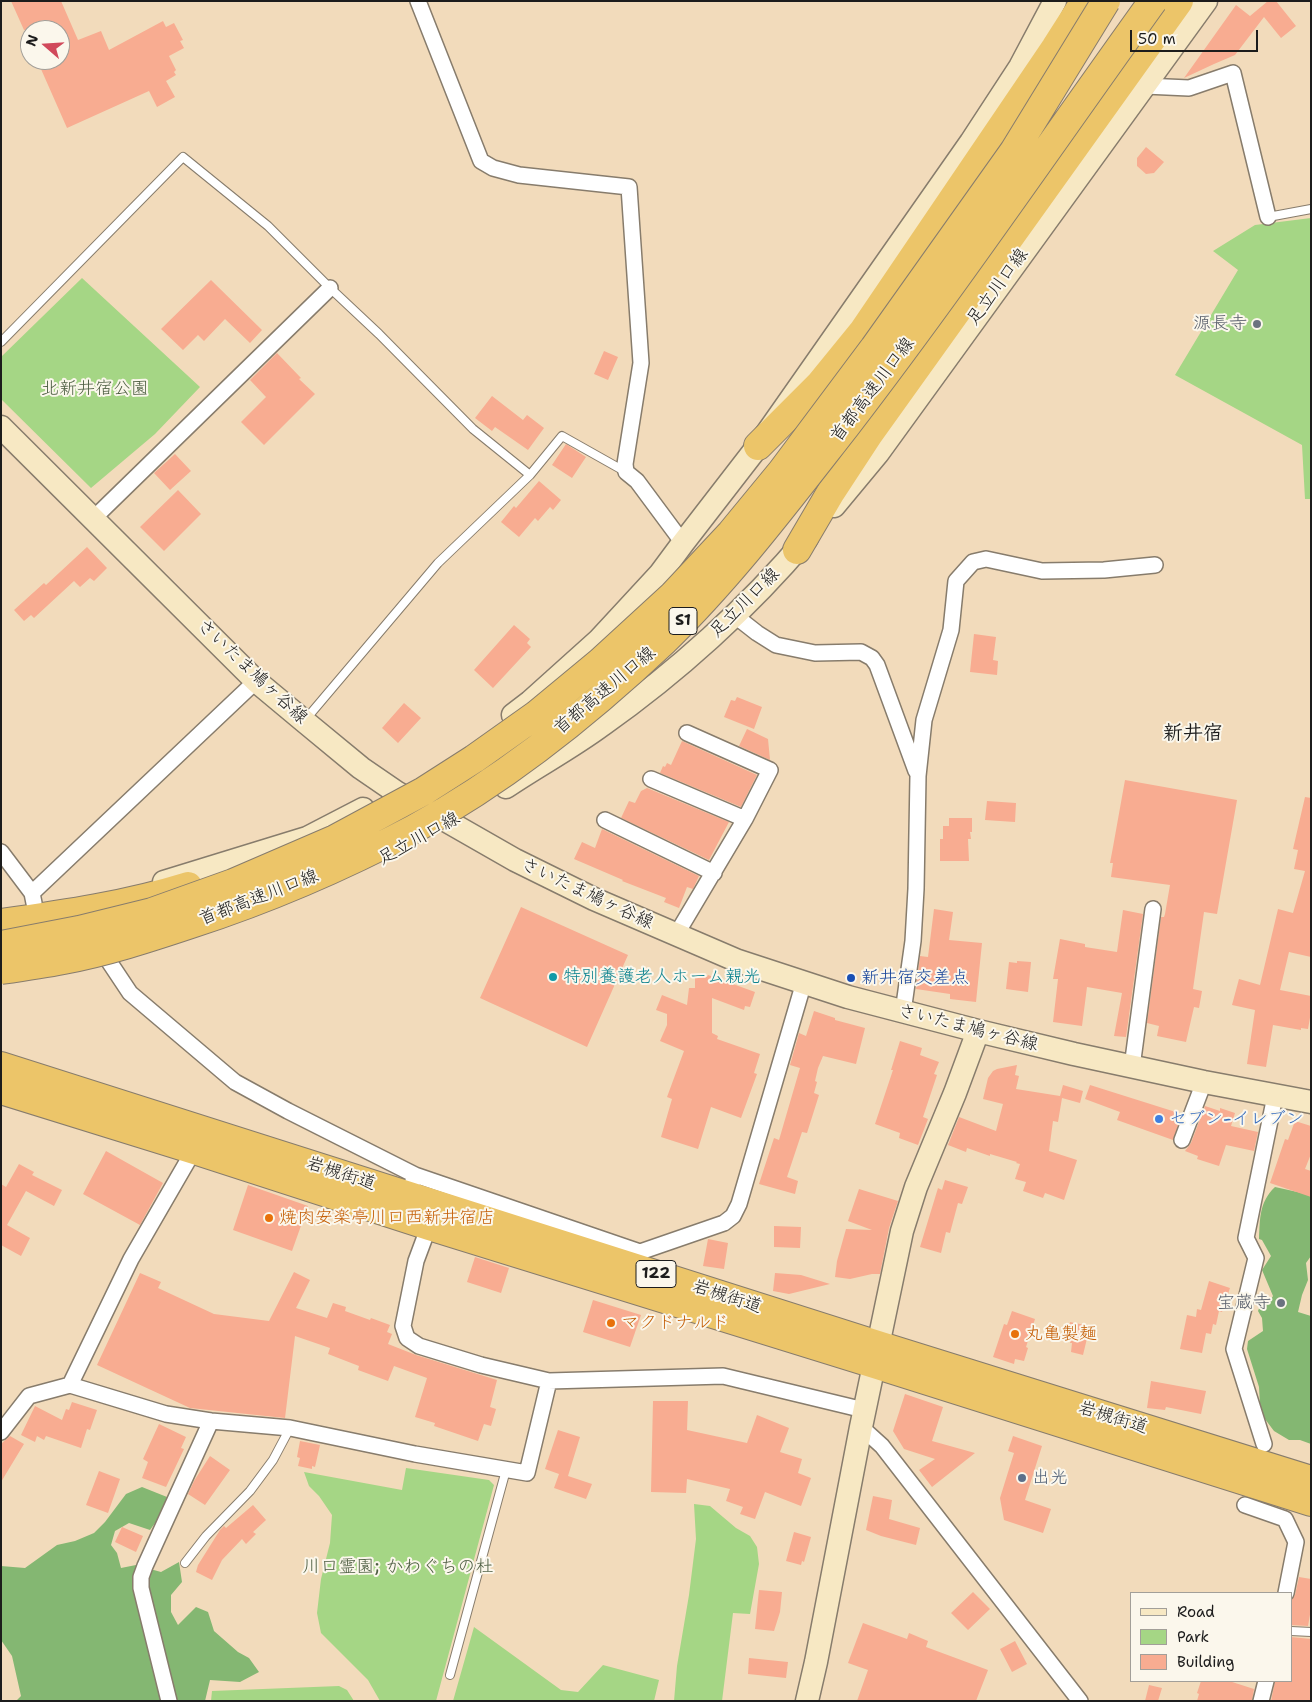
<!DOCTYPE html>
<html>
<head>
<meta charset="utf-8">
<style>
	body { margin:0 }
	#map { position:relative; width:1312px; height:1702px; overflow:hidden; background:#f2dbbb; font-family:"Shantell Sans",sans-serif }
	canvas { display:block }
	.frame { position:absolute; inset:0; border:2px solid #1c1c1c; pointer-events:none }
	.legend { position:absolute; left:1130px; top:1592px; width:162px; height:90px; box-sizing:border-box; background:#fbf7ec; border:1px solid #a29f99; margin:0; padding:6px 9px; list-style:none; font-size:15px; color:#1c1c1c }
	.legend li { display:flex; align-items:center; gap:10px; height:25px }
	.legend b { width:25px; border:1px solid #a29f99 }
	.north { position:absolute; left:20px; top:20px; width:50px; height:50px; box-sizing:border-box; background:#fbf7ec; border:1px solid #a29f99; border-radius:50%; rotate:289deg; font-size:14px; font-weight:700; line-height:20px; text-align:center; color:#1c1c1c }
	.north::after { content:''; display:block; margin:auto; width:18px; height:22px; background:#d1495b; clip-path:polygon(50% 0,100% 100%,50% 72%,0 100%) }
	.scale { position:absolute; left:1130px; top:30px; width:128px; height:22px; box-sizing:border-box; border:2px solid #1c1c1c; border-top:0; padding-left:6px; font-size:15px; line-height:18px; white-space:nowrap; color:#1c1c1c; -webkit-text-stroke:4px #fbf7ec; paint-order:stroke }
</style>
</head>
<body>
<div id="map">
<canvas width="1312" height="1702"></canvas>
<div class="frame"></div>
<ul class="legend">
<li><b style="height:6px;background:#f7e8c3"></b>Road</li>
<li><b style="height:14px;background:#a5d685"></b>Park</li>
<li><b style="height:14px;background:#f8ac91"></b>Building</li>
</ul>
<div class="north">N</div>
<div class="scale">50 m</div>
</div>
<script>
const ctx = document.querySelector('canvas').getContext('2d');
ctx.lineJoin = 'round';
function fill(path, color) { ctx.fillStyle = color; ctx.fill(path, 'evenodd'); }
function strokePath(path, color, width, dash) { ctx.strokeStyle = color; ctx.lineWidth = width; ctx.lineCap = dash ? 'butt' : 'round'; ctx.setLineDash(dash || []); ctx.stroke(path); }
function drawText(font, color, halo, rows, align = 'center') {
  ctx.font = font + ' "Shantell Sans","Klee One",sans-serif'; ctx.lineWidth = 4; ctx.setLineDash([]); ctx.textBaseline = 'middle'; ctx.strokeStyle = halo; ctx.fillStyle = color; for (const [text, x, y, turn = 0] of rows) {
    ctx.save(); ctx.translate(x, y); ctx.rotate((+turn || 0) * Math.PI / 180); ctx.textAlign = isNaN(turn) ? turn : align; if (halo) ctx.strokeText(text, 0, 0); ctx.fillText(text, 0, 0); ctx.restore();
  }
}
fill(new Path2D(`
	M 1311,218 L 1311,499 L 1305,499 L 1302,445 L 1175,375 L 1238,270 L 1213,251 L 1255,225 Z
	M 82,278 L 200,387 L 155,434 L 91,488 L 1,399 L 1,357 Z
	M 406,1468 L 489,1480 L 494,1485 L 436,1701 L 380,1701 L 368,1680 L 321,1633 L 317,1613 L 321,1579 L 330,1543 L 332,1515 L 319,1496 L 309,1486 L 304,1472 L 402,1490 Z
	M 694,1504 L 710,1506 L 736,1528 L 750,1536 L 757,1547 L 759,1564 L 750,1614 L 733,1613 L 722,1701 L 674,1701 L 677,1666 L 689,1595 L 696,1539 Z
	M 474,1627 L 561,1690 L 578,1692 L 603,1665 L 659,1680 L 654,1701 L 453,1701 Z
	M 339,1686 L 347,1690 L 354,1701 L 211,1701 L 212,1691 Z`), '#a5d685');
fill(new Path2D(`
	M 1275,1187 L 1311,1195 L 1311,1256 L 1306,1263 L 1308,1280 L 1302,1295 L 1298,1312 L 1311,1316 L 1311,1444 L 1300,1440 L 1289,1440 L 1274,1431 L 1265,1419 L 1260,1405 L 1259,1387 L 1247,1349 L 1248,1341 L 1263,1331 L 1262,1318 L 1258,1311 L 1261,1303 L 1270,1301 L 1273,1296 L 1262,1270 L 1271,1256 L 1262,1240 L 1259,1239 C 1260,1219 1259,1202 1275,1187 Z
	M 142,1487 L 167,1497 L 158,1519 L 150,1530 L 129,1523 L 115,1531 L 111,1545 L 117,1553 L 121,1568 L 136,1565 L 161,1572 L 179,1562 L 182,1582 L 171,1595 L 171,1612 L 178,1625 L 196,1607 L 208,1612 L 214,1631 L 238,1652 L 249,1658 L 259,1672 L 240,1682 L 210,1680 L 205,1701 L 16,1701 L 21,1696 L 12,1656 L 1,1640 L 1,1566 L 25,1568 L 57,1545 L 75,1541 L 94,1533 L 105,1522 L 126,1494 Z`), '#84b772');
fill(new Path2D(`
	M 11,1 L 61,1 L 78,40 L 101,31 L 109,50 L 163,21 L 166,27 L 174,23 L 183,40 L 180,41 L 184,48 L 169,56 L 176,70 L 174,72 L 176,75 L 166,81 L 175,97 L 157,107 L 149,91 L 67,128 L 37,60 L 60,60 L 60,30 L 24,30 Z
	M 1268,1 L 1276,1 L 1296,26 L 1281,38 L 1264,17 L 1235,55 L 1214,64 L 1184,78 L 1236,5 L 1250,16 Z
	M 1146,147 L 1164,162 L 1154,173 L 1146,174 L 1137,166 L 1137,158 Z
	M 211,280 L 262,330 L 250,343 L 225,319 L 204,341 L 198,335 L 183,350 L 161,329 Z
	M 604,351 L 618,357 L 608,380 L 594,374 Z
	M 277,353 L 301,378 L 299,379 L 315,394 L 264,445 L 241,422 L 266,397 L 250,380 Z
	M 492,396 L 523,420 L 527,415 L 544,428 L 528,450 L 495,427 L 492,431 L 475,418 Z
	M 566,444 L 586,457 L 572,478 L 552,465 Z
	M 175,454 L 191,471 L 170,490 L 154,473 Z
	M 539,481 L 561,500 L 553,510 L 550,507 L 538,521 L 535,518 L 519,537 L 501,522 L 514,506 L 516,508 Z
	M 178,490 L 201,514 L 164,551 L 140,527 Z
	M 87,547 L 107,568 L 94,581 L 90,578 L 80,587 L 74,581 L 34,618 L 31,615 L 24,621 L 14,610 L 44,583 L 46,585 Z
	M 514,625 L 530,639 L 527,643 L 531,647 L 493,688 L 474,670 Z
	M 974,634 L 996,637 L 993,660 L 998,661 L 997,675 L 970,672 Z
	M 737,697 L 762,707 L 754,729 L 724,717 L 731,700 L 735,701 Z
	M 404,703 L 421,718 L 398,743 L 382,728 Z
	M 747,729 L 768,739 L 770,760 L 739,746 Z
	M 682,741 L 757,775 L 741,807 L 660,773 L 663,766 L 665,767 L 667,763 L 671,765 Z
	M 1125,780 L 1237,800 L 1217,914 L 1204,912 L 1193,989 L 1202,991 L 1199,1008 L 1194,1007 L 1186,1042 L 1157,1036 L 1159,1026 L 1147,1023 L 1161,917 L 1164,917 L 1165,914 L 1170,885 L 1111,877 L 1113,863 L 1110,863 L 1113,847 Z
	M 647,788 L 729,822 L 709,860 L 621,818 L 629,801 L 635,803 L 641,791 Z
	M 1305,797 L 1311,798 L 1311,957 L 1289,952 L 1280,990 L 1311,996 L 1311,1012 L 1308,1029 L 1301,1028 L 1301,1030 L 1273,1025 L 1266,1067 L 1247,1064 L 1255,1010 L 1232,1005 L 1239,979 L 1260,985 L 1278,909 L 1293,913 L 1305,871 L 1294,869 L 1298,850 L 1293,849 Z
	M 987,801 L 1016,803 L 1015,822 L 985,820 Z
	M 949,818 L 972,818 L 972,832 L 970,832 L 971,839 L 968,839 L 969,861 L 940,861 L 940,839 L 943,839 L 943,826 L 949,826 Z
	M 602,829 L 699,876 L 693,889 L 687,887 L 679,908 L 664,902 L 666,898 L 622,881 L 623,880 L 574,859 L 582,842 L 595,848 Z
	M 521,907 L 628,955 L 587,1047 L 480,998 Z
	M 934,909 L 953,912 L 949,940 L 982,943 L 976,1002 L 950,999 L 950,994 L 916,989 L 920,956 L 928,957 Z
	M 1123,910 L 1143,914 L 1126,1037 L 1114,1036 L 1122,993 L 1087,987 L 1082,1026 L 1053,1022 L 1058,979 L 1053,979 L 1060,939 L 1085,944 L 1085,947 L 1117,952 Z
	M 1017,961 L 1031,962 L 1028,992 L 1006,989 L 1009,962 L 1017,963 Z
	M 708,975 L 755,992 L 750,1007 L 745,1006 L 744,1010 L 712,998 L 712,1033 L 718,1036 L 717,1039 L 760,1054 L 754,1073 L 757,1074 L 741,1118 L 711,1107 L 698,1149 L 661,1137 L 672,1099 L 667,1097 L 684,1051 L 660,1041 L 667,1025 L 667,1014 L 656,1010 L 662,995 L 687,1005 L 689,988 L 695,988 L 695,977 L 707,977 Z
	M 814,1011 L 835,1018 L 835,1020 L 865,1028 L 856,1064 L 823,1056 L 818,1068 L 815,1081 L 817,1082 L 814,1093 L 819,1095 L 807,1133 L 802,1132 L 787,1177 L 798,1181 L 795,1194 L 759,1184 L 774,1138 L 779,1140 L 800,1068 L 790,1065 L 799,1033 L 806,1036 Z
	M 900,1041 L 922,1048 L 920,1055 L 939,1062 L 934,1074 L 937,1075 L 923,1117 L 928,1119 L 918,1145 L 899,1138 L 900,1133 L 875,1124 L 893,1070 L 891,1070 Z
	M 1017,1065 L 1015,1075 L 1019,1076 L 1016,1089 L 1060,1096 L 1063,1085 L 1083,1091 L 1080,1103 L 1062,1098 L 1058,1122 L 1053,1121 L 1049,1151 L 1077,1160 L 1064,1200 L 1045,1193 L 1043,1198 L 1023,1191 L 1026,1182 L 1015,1179 L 1020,1164 L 1016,1163 L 1017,1162 L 990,1154 L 990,1156 L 967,1148 L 966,1152 L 948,1145 L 959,1117 L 996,1131 L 1003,1104 L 983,1099 L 988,1078 L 993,1071 L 997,1069 Z
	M 1090,1085 L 1182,1114 L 1173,1140 L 1117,1120 L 1120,1112 L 1085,1099 Z
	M 1205,1106 L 1220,1111 L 1220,1108 L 1235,1113 L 1231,1126 L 1258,1132 L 1254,1151 L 1226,1145 L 1219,1166 L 1197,1159 L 1198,1156 L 1185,1151 L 1191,1143 Z
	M 1295,1121 L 1311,1126 L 1311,1154 L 1305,1169 L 1311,1171 L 1311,1197 L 1270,1183 L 1285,1139 L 1288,1140 Z
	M 106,1151 L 163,1183 L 140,1225 L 83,1194 Z
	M 19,1164 L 34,1172 L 32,1175 L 62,1190 L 54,1206 L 26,1191 L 7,1225 L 30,1238 L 21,1256 L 1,1245 L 1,1184 L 6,1187 Z
	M 945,1180 L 968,1187 L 962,1204 L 958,1203 L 950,1233 L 946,1232 L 941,1253 L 920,1247 L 938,1188 L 942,1190 Z
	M 248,1185 L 308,1206 L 292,1251 L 233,1230 Z
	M 859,1189 L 898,1201 L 889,1228 L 880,1274 L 872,1274 L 850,1279 L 835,1277 L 837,1261 L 846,1229 L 872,1230 L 848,1221 Z
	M 774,1226 L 801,1227 L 800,1248 L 774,1247 Z
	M 708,1239 L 728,1243 L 724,1269 L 703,1266 Z
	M 475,1257 L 509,1268 L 501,1293 L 467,1282 Z
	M 294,1272 L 310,1280 L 296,1308 L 327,1318 L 333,1303 L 346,1307 L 345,1311 L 370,1320 L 371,1318 L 390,1325 L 387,1332 L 392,1334 L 388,1344 L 416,1355 L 497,1380 L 490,1407 L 496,1409 L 491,1426 L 484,1424 L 478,1441 L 434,1426 L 435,1423 L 415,1417 L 427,1378 L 394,1366 L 388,1381 L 358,1370 L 359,1366 L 328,1354 L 330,1348 L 295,1336 L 285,1418 L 190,1408 L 97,1365 L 140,1273 L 161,1282 L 158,1288 L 214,1314 L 269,1321 Z
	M 775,1273 L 801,1275 L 830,1284 L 789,1294 L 773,1291 Z
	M 1209,1281 L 1230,1288 L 1222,1312 L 1219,1311 L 1216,1325 L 1213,1324 L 1211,1334 L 1206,1333 L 1202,1353 L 1180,1349 L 1187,1315 L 1196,1317 L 1197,1309 L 1201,1310 Z
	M 593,1300 L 641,1315 L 630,1347 L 583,1332 Z
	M 1012,1311 L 1035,1319 L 1026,1347 L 1028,1348 L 1024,1361 L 1015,1359 L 1014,1364 L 993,1357 L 1004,1324 L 1007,1325 Z
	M 1070,1322 L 1090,1326 L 1083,1355 L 1071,1352 L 1072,1343 L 1070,1343 L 1071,1339 L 1067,1338 Z
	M 1151,1381 L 1206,1391 L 1201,1414 L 1166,1407 L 1165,1410 L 1147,1408 Z
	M 905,1394 L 943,1407 L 932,1441 L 975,1453 L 932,1487 L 919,1470 L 935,1459 L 904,1449 L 893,1431 Z
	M 653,1401 L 688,1401 L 687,1430 L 747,1443 L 757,1415 L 789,1428 L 780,1452 L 802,1459 L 798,1473 L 811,1478 L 801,1506 L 765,1492 L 755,1519 L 740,1514 L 743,1507 L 726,1501 L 730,1489 L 687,1479 L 686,1493 L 651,1492 Z
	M 72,1402 L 97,1410 L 90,1430 L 87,1429 L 81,1448 L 46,1436 L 44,1440 L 37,1436 L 35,1442 L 21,1435 L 35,1406 L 62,1420 L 66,1409 L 69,1410 Z
	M 159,1424 L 186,1437 L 181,1448 L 184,1449 L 166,1487 L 142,1478 L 148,1462 L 143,1459 Z
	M 558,1430 L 580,1437 L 568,1476 L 592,1484 L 586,1499 L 554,1488 L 559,1474 L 545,1469 Z
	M 10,1436 L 24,1444 L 1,1482 L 1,1444 Z
	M 1013,1436 L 1042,1446 L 1025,1500 L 1051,1509 L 1043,1533 L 1004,1520 L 1000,1498 L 1014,1453 L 1008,1451 Z
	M 300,1441 L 320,1445 L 315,1467 L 312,1466 L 312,1469 L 298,1466 L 300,1458 L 297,1457 Z
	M 210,1456 L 230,1470 L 205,1505 L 188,1494 L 194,1481 Z
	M 99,1471 L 120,1479 L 108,1513 L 86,1505 Z
	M 873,1496 L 892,1500 L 889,1519 L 920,1528 L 916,1545 L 881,1536 L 866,1530 Z
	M 253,1505 L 266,1520 L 253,1532 L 256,1534 L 246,1544 L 242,1539 L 222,1560 L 212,1580 L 196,1572 L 198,1565 L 220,1530 L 224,1526 L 226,1528 Z
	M 122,1527 L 143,1536 L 136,1552 L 115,1542 Z
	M 794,1532 L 811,1537 L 804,1562 L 802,1561 L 801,1565 L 786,1561 Z
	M 1299,1577 L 1311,1579 L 1311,1609 L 1308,1626 L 1291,1625 L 1291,1601 L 1295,1595 Z
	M 759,1590 L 782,1592 L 780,1612 L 774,1631 L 755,1629 Z
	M 973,1592 L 990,1609 L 968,1630 L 951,1613 Z
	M 863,1623 L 907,1639 L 909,1633 L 928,1641 L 926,1647 L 988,1670 L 976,1701 L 857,1701 L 868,1670 L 848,1663 Z
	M 1291,1637 L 1311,1639 L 1311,1701 L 1271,1701 L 1275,1681 L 1291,1681 Z
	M 1015,1641 L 1027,1664 L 1012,1672 L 1000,1649 Z
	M 749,1658 L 788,1662 L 786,1678 L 748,1674 Z
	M 1201,1681 L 1229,1681 L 1254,1689 L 1252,1701 L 1197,1701 L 1199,1694 L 1197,1693 Z
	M 1149,1685 L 1162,1688 L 1158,1701 L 1145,1701 Z`), '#f8ac91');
const lane = new Path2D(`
	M 1268,217 L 1311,209
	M 1,342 L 183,157 L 268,226 L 330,288 L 379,334 L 473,429 L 530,475
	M 306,719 L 438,563 L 530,475 L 562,436 L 626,472
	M 185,1563 L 206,1536 L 250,1491 L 273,1460 L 290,1428
	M 1291,1631 L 1311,1632
	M 450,1675 L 506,1470`);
const street = new Path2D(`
	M 418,1 L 481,161 L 493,168 L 519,175 L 629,187 L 641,363 L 625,464 L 626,472 L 637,481 L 683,543
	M 1145,86 L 1189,88 L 1233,73 L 1268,217
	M 94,518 L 330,288
	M 734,615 L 757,633 L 776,645 L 815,653 L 861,652 L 872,658 L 877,665 L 916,771
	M 651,779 L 745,819
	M 605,820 L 714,873
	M 1,852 L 32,893 L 34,903
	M 32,893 L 256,681
	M 676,935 L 745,819 L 770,770 L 687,733
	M 108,960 L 130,993 L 235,1082 L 288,1111 L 415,1175
	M 903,1012 L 913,941 L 916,889 L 918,776 L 924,720 L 951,630 L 956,581 L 973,562 L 986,559 L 1042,571 L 1104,570 L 1155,565
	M 1132,1067 L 1153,909
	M 1182,1140 L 1204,1082
	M 408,1196 L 415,1175 L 640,1252 L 724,1223 L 733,1216 L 739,1204 L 804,982
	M 429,1226 L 416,1261 L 403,1326 L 407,1338 L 419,1346 L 481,1365 L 549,1381
	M 70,1385 L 131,1259 L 194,1150
	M 861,1427 L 882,1446 L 1080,1701
	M 1,1432 L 29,1396 L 70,1385 L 166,1414 L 211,1421 L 290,1428 L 415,1454 L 527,1473 L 549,1381 L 723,1376 L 864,1410
	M 1264,1444 L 1234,1349 L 1256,1258 L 1246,1238 L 1275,1096
	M 1245,1505 L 1285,1519 L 1296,1542 L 1286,1593
	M 169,1701 L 141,1588 L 141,1577 L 145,1566 L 211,1421
	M 1261,1701 L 1266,1681`);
const secondary = new Path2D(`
	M 1,427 L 256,681 L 304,721 L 361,768 L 396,792 L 515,860 L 594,899 L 738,961 L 848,997 L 978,1031 L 1074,1054 L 1204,1082 L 1311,1102
	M 834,506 L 878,453 L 1206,1
	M 513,715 L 530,702 L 599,640 L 660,574 L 683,543 L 758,446 L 971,142 L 1020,67 L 1055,1
	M 506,787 C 537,766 571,748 602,725 C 676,673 749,607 807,538
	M 164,882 L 307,838 L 363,809
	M 807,1701 L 816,1662 L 861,1427 L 902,1231 L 916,1187 L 955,1093 L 978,1031`);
const highway = new Path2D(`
	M 758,446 L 819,385 L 863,331 L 1055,48 L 1085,1
	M 797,550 L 831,492 L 869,434 L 1179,1
	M 1,923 C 65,914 127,905 188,886
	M 1,1066 L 878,1345 L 1311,1480
	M 1,1090 L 194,1150 L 429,1226 L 874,1364 L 1311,1502`);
strokePath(lane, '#877c6c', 10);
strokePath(street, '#877c6c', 18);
strokePath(secondary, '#877c6c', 25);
strokePath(highway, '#877c6c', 30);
strokePath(lane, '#fff', 8);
strokePath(street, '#fff', 15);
strokePath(secondary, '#f7e8c3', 22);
strokePath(highway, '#ecc569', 28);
const highwayBridge = new Path2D(`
	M 1,945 L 79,930 L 152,912 L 233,883 L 335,839 L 424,791 L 474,759 L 536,715 L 600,662 L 673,595 L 731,533 L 782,471 L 874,348 L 1014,151 L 1106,1
	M 1,970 C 22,967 43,964 63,960 C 106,952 149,938 191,924 C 268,899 342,867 414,829 C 504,780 590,711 664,641 C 731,576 788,500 846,426 C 952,288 1051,143 1153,1`);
strokePath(highwayBridge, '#877c6c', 30, []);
strokePath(highwayBridge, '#ecc569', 28);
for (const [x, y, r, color] of [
	[1257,324,5,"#6b7280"],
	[553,977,5,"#0f9aa8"],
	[851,978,5,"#1a4fb4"],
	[1159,1119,5,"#3f7fe0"],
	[269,1218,5,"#e8710a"],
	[1281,1303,5,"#6b7280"],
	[611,1323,5,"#e8710a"],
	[1015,1334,5,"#e8710a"],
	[1022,1478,5,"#5c6f8a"]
]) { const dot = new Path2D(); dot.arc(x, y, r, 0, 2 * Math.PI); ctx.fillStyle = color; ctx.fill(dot); strokePath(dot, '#fbf7ec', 2); }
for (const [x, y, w] of [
	[683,621,28],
	[656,1274,40]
]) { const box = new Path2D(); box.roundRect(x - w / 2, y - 13.5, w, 27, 4); ctx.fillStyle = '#fbf7ec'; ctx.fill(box); strokePath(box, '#1c1c1c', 1); }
drawText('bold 16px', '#1c1c1c', null, [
	["S1",683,621],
	["122",656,1274]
]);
drawText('18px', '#1c1c1c', '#fbf7ec', [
	["足立川口線",998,287,-54],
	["首都高速川口線",873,390,-53],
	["足立川口線",745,603,-45],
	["さいたま鳩ヶ谷線",252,672,43],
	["首都高速川口線",605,691,-40],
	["足立川口線",419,839,-29],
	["さいたま鳩ヶ谷線",587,894,25],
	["首都高速川口線",259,898,-21],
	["さいたま鳩ヶ谷線",968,1028,14],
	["岩槻街道",341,1174,18],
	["岩槻街道",727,1297,18],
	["岩槻街道",1113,1418,17]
]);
drawText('18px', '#5b616d', '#fbf7ec', [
	["源長寺",1247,324],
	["宝蔵寺",1271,1303]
], 'right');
drawText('18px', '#4c5d41', '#fbf7ec', [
	["北新井宿公園",95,389],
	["川口霊園; かわぐちの杜",398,1567]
]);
drawText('18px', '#0d838f', '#fbf7ec', [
	["特別養護老人ホーム親光",563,977]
], 'left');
drawText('18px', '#164399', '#fbf7ec', [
	["新井宿交差点",861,978]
], 'left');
drawText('18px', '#366cbe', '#fbf7ec', [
	["セブン-イレブン",1169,1119]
], 'left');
drawText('18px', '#c56008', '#fbf7ec', [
	["焼肉安楽亭川口西新井宿店",279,1218],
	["マクドナルド",621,1323],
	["丸亀製麺",1025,1334]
], 'left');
drawText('18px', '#4e5e75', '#fbf7ec', [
	["出光",1032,1478]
], 'left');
drawText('bold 20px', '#1c1c1c', '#fbf7ec', [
	["新井宿",1193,734]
]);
</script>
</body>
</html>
